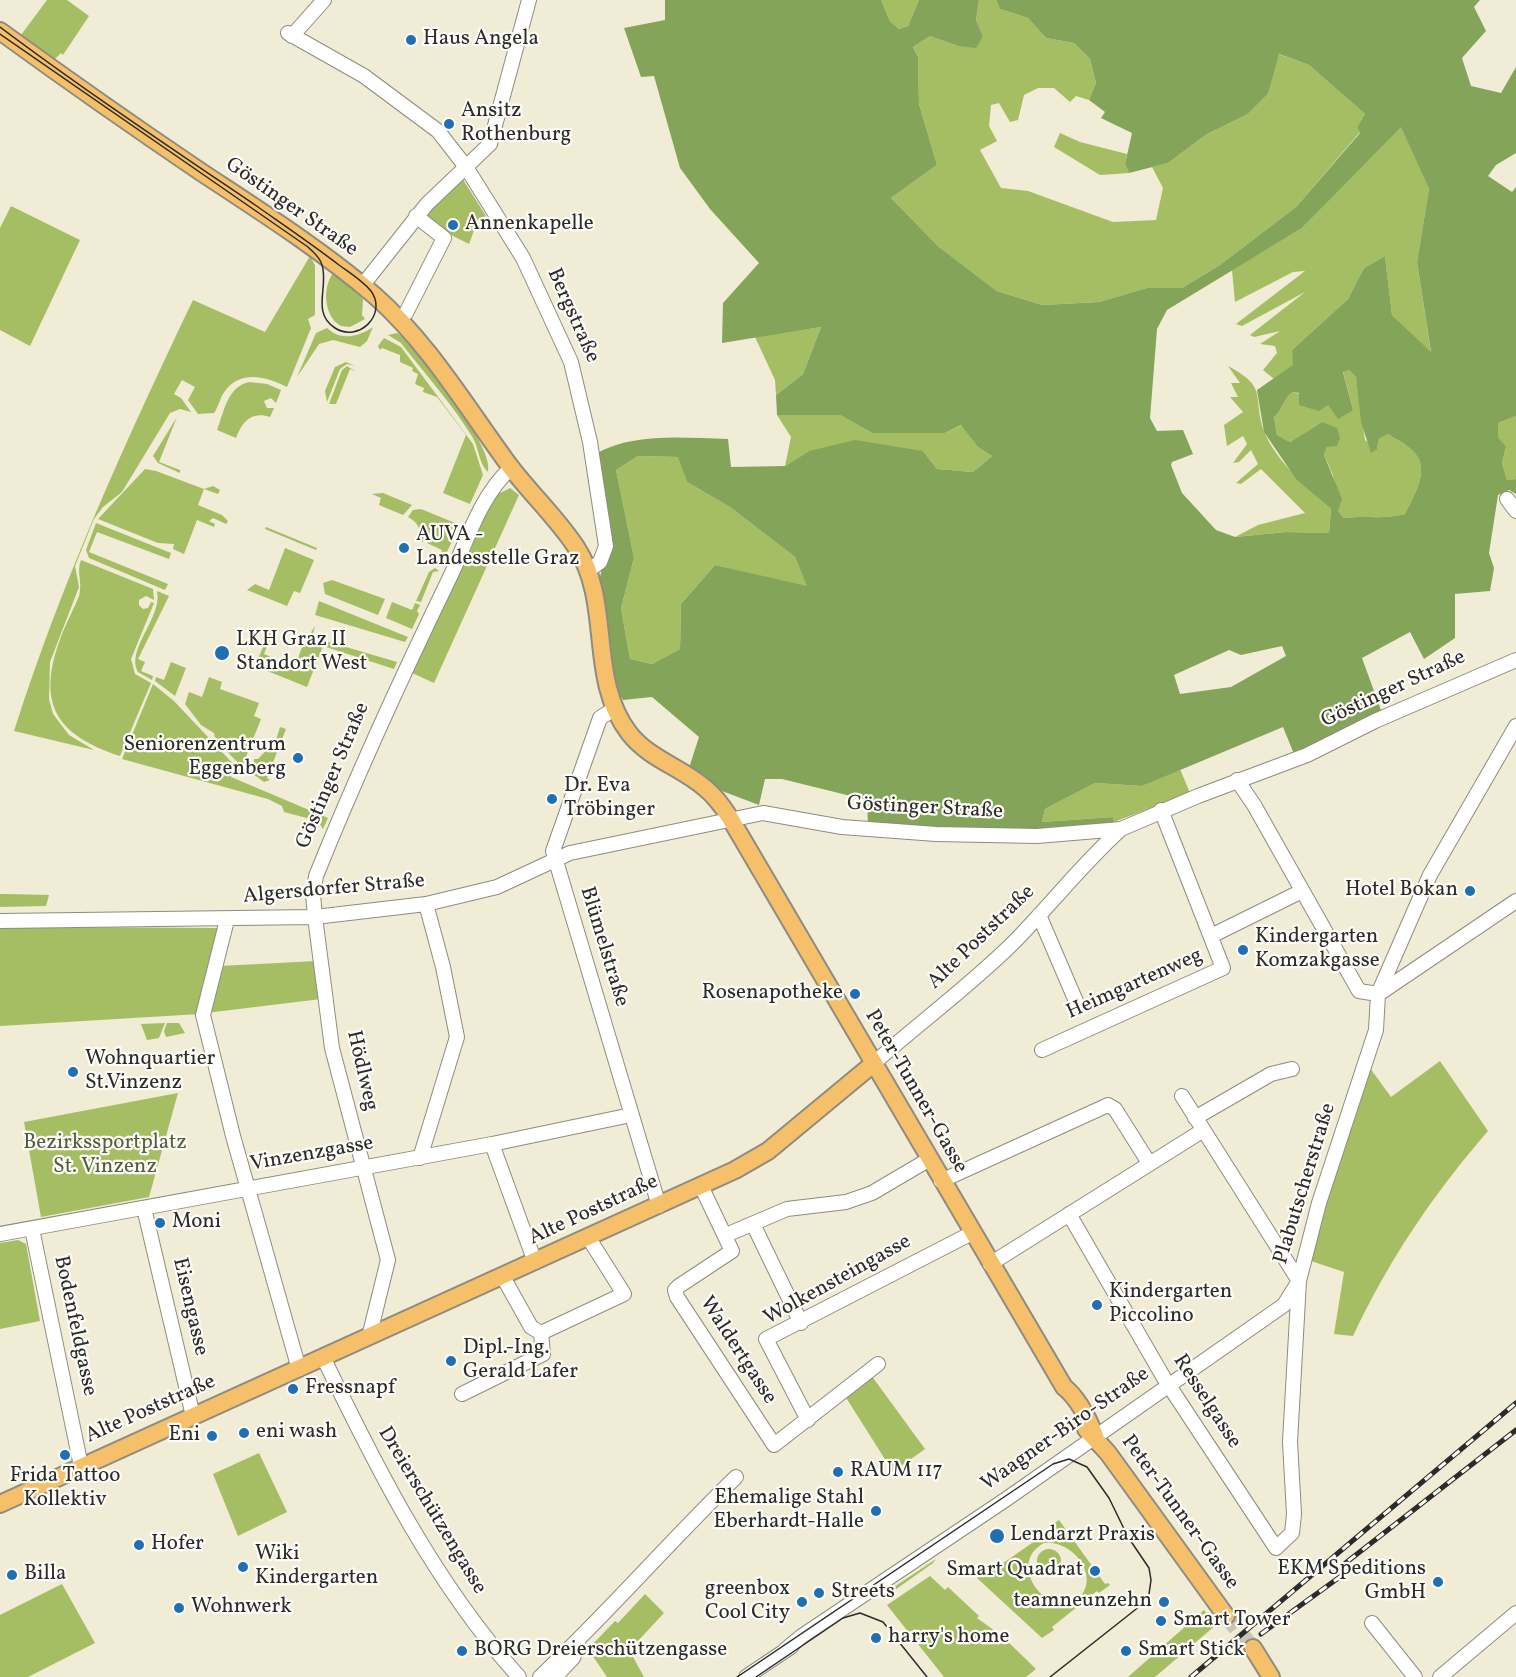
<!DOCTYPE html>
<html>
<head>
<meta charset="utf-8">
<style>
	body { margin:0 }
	canvas { display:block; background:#f0ecd5 }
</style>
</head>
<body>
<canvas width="1516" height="1677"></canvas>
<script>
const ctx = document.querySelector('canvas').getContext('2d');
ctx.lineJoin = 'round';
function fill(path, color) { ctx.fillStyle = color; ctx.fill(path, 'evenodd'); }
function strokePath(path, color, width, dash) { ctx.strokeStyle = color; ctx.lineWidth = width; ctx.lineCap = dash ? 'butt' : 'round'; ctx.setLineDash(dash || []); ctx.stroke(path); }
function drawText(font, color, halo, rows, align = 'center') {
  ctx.font = font + ' Vollkorn,serif'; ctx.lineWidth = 4.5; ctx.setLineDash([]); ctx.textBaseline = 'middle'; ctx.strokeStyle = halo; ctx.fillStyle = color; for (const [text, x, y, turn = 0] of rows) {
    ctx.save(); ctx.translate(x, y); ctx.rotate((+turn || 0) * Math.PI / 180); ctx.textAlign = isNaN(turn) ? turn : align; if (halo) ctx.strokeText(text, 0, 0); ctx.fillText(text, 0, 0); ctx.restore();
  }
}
fill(new Path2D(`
	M 47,0 L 67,0 L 89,16 L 63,55 L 61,53 L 55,59 L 21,35 Z
	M 881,0 L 919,0 L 908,26 L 899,29 L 890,21 Z
	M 979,0 L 996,0 L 1000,9 L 1028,18 L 1046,38 L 1074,43 L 1090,59 L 1096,83 L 1089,100 L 1076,96 L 1070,102 L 1054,88 L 1038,88 L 1024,95 L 1018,120 L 1010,122 L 999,103 L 991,105 L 989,126 L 997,141 L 980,150 L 1001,188 L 1028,191 L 1113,222 L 1156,220 L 1163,188 L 1152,167 L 1168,163 L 1207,134 L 1248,114 L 1268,94 L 1278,54 L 1309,65 L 1365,114 L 1357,127 L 1360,132 L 1296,207 L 1220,265 L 1182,288 L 1147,288 L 1099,302 L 1042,305 L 997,291 L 939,247 L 891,198 L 937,165 L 919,104 L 918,57 L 913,47 L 930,36 L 958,46 L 983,36 L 976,20 Z
	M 1401,126 L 1429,189 L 1417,262 L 1431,353 L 1392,315 L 1385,256 L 1364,268 L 1348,299 L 1292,350 L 1294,365 L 1274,379 L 1263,370 L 1277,353 L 1275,346 L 1260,344 L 1280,331 L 1254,337 L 1250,335 L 1305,292 L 1242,326 L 1236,324 L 1305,271 L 1293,272 L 1235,302 L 1232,270 L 1302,228 Z
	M 1060,133 L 1080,142 L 1127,154 L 1125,164 L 1129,173 L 1100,175 L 1054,147 Z
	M 462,178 L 486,216 L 477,222 L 469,244 L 447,233 L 421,215 Z
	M 11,206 L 80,240 L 30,346 L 0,330 L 0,228 Z
	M 310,256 L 315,265 L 315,315 L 308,319 L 311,328 L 287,387 C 267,377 241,369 225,391 C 220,397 219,406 214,413 L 198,414 L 188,400 L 195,387 L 182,380 L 174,394 L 181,398 L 191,412 L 180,409 L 170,413 L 122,492 L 103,507 L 94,519 L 75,566 L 79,587 L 50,662 L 49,699 L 53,714 L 69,735 L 94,750 L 14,731 C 62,581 125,442 193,300 L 265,332 Z
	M 333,273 L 363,299 L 362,315 L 365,319 L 350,327 L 341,326 C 324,317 322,288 333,273 Z
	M 373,327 L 367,341 L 360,347 L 333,340 L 319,344 L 297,377 L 316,333 L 327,328 C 342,342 359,336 373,327 Z
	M 821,327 L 803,374 L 776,395 L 775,380 L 755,337 Z
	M 397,333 L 406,339 C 424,364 494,444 488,472 C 479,464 479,449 473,438 C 453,405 425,374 401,343 L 388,335 Z
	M 384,338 L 401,347 L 473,444 L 483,475 L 470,504 L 443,493 L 466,435 L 437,397 L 423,392 L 424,388 L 415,384 L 418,374 L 412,371 L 413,368 L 400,362 L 400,355 L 382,348 L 380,350 L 378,346 Z
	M 346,362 L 355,366 L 347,364 L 340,369 L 327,402 L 325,391 L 335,367 Z
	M 347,366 L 356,372 L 350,369 L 336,404 L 329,404 L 342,370 Z
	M 1228,366 C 1269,388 1252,395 1264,431 C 1274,459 1309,490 1331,509 L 1329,533 L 1286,532 L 1235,537 L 1258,525 L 1305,513 L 1261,469 L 1241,484 L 1236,483 L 1258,464 L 1251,450 L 1239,462 L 1233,463 L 1247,444 L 1243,436 L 1227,446 L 1224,425 L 1243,412 L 1230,397 L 1238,397 L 1231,383 L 1240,383 Z
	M 1349,370 L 1356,377 L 1365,440 L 1377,449 L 1379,439 L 1388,434 C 1395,439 1401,442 1408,447 C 1434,465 1415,493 1405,514 C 1383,520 1365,515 1344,518 L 1338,511 L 1333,475 L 1324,455 L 1327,447 L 1322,422 L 1290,442 L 1277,435 L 1274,417 C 1283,410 1283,398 1293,392 L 1353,410 L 1343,371 Z
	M 249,382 L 267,384 L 281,390 L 276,403 L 271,398 L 264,401 L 267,408 L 274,408 L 270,417 C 251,411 242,422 236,438 L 217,430 C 224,412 227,387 249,382 Z
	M 777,415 L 840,415 L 872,433 L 945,433 L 962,425 L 978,447 L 992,456 L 973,472 L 937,469 L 923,451 L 809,451 L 785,466 L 791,437 Z
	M 1516,416 L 1516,479 L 1507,480 L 1502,463 L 1506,446 L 1498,439 L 1498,423 Z
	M 177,417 L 159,462 L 180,470 L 180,473 L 158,463 L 153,456 Z
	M 638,456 L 679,457 L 687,482 L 730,507 L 795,557 L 808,587 L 715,565 L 681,604 L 680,649 L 652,664 L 630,659 L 621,608 L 634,558 L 616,470 Z
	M 145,469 L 156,471 L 204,489 L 213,486 L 220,490 L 218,494 L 204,489 L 198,505 L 222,515 L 228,521 L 226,524 L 213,518 L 209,521 L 215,524 L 214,527 L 197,520 L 184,554 L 173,549 L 174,544 L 158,543 L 98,519 Z
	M 510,488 L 519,495 L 434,683 L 410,672 L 465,560 L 467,561 L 474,540 L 471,538 L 498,492 L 500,493 Z
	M 383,493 L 412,505 L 403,515 L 379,505 L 381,498 L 372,494 Z
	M 421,509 L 460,525 L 443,560 L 438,558 L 442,550 L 427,543 L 427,540 L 424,539 L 423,542 L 418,539 C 422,528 417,522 408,517 L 413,510 Z
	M 96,523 L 171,553 L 169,559 L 97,532 L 89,552 L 168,584 L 165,590 L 89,558 L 86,550 Z
	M 266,527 L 317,548 L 316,550 L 265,529 Z
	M 285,548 L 314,560 L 300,593 L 294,591 L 287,606 L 247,590 L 255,584 L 269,590 Z
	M 81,560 L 153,589 L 154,600 L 146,596 L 139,600 L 139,605 L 143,609 L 148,608 L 151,602 L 154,603 L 131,659 L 135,674 L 151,683 L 120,756 C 53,734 36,701 62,634 C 67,621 74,609 79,596 C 83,583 76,572 81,560 Z
	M 435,568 L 439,571 L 433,572 L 421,602 L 416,601 L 429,572 Z
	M 332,580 L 385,599 L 378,615 L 325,594 L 323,583 Z
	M 157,591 L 169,596 L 138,659 L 145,662 L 141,671 L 153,676 L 152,680 L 138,672 C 125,650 163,617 157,591 Z
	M 319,601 L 408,637 L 405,642 L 315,615 Z
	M 392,602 L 412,610 L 415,603 L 420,605 L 417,611 L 419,614 L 412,629 L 386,618 Z
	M 315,626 L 312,637 L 397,662 L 394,669 L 323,646 L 307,687 L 255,666 L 269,633 L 272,634 L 264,654 L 295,667 L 302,647 Z
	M 171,662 L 186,668 L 175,696 L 155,681 L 156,677 L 164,680 Z
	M 209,677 L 222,682 L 220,689 L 259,703 L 254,716 L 261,719 L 242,767 L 215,739 L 214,733 L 201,725 L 185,704 L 189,692 L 202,697 Z
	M 153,684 L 174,701 L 239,770 L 240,771 L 234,769 L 231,777 L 328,818 L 323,829 L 318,821 L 284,812 L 282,806 L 268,799 L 122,759 Z
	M 280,727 L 286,729 L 267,778 L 270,780 L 264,782 L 253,774 L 254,759 L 258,759 L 276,740 Z
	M 1180,769 L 1190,793 L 1114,822 L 1113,817 L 1042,822 L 1045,809 L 1095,783 L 1142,786 Z
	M 0,894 L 6,894 L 49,895 L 46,906 L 0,907 Z
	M 41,927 L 220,928 L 200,1014 L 0,1026 L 0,929 Z
	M 317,961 L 321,999 L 206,1013 L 219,966 Z
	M 165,1023 L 159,1038 L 147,1040 L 141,1024 Z
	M 167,1023 L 179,1023 L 185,1033 L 166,1037 L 164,1031 Z
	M 1440,1061 L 1488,1131 C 1432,1196 1390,1258 1353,1336 L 1334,1334 L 1344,1272 L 1311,1261 L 1328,1193 L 1370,1068 L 1391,1097 Z
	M 178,1093 L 149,1197 L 41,1217 L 24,1122 Z
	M 18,1240 L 26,1244 L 40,1321 L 0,1329 L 0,1243 Z
	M 871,1375 L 925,1449 L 893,1472 L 845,1396 Z
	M 259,1453 L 287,1512 L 238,1536 L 213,1474 Z
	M 1059,1520 L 1105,1584 L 1108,1583 L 1110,1585 L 1099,1593 L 1097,1591 L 1052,1627 L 1054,1630 L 1042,1638 L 977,1578 L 984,1572 L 986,1575 L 1055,1527 L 1053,1524 ZM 1044,1543 C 1074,1539 1105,1581 1074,1602 L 1054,1603 C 1031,1592 1015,1559 1044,1543 Z
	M1037 1561a12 12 0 1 1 24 0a12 12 0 1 1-24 0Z
	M 936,1559 L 933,1563 L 892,1592 L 891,1589 Z
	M 930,1576 L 945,1590 L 948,1587 L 979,1616 L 977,1618 L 1002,1636 L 1036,1669 L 1026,1677 L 944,1677 L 887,1605 Z
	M 62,1584 L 95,1643 L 28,1677 L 0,1677 L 0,1615 Z
	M 645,1594 L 664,1613 L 637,1642 L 634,1639 L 627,1646 L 644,1677 L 607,1677 L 588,1649 L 615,1621 L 618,1623 Z
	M 1204,1610 L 1216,1625 L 1155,1677 L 1128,1677 Z`), '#a5be63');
fill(new Path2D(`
	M 665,0 L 881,0 L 890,21 L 899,29 L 908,26 L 919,0 L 979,0 L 976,20 L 983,36 L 976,48 L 958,46 L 930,36 L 913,47 L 918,57 L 919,104 L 937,165 L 891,198 L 939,247 L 997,291 L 1042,305 L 1099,302 L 1147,288 L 1182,288 L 1220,265 L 1296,207 L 1360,133 L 1357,127 L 1365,114 L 1309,65 L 1279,54 L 1268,94 L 1248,114 L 1207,134 L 1168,163 L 1129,173 L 1125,164 L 1132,133 L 1101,118 L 1105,112 L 1089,100 L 1096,83 L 1090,59 L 1074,43 L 1046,38 L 1028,18 L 1000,9 L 996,0 L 1480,0 L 1474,7 L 1486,31 L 1462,58 L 1471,86 L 1501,93 L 1516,67 L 1516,153 L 1496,165 L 1488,176 L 1512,192 L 1516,187 L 1516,416 L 1498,423 L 1498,438 L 1506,446 L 1502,463 L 1507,480 L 1516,479 L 1516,494 L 1509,490 L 1498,495 L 1489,553 L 1494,568 L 1490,591 L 1455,594 L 1455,638 L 1424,659 L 1410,632 L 1362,658 L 1382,713 L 1294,754 L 1283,727 L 1142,786 L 1095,783 L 1045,809 L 1042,822 L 1113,817 L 1114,822 L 1028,831 L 868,825 L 867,800 L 782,779 L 765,779 L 759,805 L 722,791 L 689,768 L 699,737 L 652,697 L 623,700 L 610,680 L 599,581 L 608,543 L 595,454 C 634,432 684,438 728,439 L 731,467 L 785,466 L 809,451 L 855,440 L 923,451 L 937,469 L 973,472 L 992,456 L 978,447 L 961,425 L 945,433 L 872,433 L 840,415 L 777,415 L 776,395 L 803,374 L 821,327 L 722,343 L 723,303 L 759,263 L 710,209 L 680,168 L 654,76 L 641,77 L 624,28 L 665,20 ZM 1401,127 L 1429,189 L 1417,262 L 1431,352 L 1392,315 L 1385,256 L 1364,268 L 1348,299 L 1292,350 L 1293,365 L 1257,390 L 1264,432 L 1296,479 L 1331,509 L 1329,533 L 1286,532 L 1235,537 L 1216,530 L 1182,493 L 1171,465 L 1172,462 L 1193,454 L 1183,430 L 1157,431 L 1150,418 L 1157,329 L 1167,310 L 1302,228 ZM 1349,370 L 1356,377 L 1361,422 L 1371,453 L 1377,449 L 1379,439 L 1388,434 C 1395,439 1402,442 1408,447 C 1434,465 1415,493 1405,514 C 1383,520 1365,515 1344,518 L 1338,511 L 1342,499 L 1324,455 L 1327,447 L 1337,446 L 1340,438 L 1337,428 L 1322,422 L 1290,442 L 1277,435 L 1274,417 C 1283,410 1283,398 1293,392 L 1299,393 L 1299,405 L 1319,411 L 1328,405 L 1338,419 L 1353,410 L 1343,372 ZM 638,456 L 678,457 L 687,482 L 730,507 L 795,557 L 807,586 L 715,565 L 681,604 L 680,649 L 652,664 L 630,659 L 621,608 L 634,558 L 616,470 ZM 1282,646 L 1286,656 L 1231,687 L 1180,694 L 1174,675 L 1229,650 L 1241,655 Z`), '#84a559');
strokePath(new Path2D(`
	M 1226,1616 L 1253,1648`), '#c9c5b3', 16, [16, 8]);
const minor = new Path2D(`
	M 288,33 L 364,76 L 438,131 L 466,167 L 523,258 L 571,362 L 590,442 L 606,546 L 600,562 L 588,571
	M 292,36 L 324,0
	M 362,286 L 427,204 L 490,144 L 529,0
	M 399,319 L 406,313 L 444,238 L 416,216
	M 1507,499 L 1516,511
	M 614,709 L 600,718 L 553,851 L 659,1206
	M 1237,780 L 1254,805 L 1359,991 L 1378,994
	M 1039,915 L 1078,1006
	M 227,920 L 203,1015 L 233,1136 L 299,1369
	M 0,921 L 315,917 L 426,904 L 497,887 L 570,853 L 763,813 L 842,827 L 936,834 L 1037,836 L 1121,829 L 1198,796 L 1307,755 L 1375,721 L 1516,660
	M 1211,936 L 1302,891
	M 1380,993 L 1516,901
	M 1042,1050 L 1223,968 L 1161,810
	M 873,1064 C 918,1024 967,988 1011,945 C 1049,907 1081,865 1121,829
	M 1195,1118 L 1271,1074 L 1292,1069
	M 492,1144 L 535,1262
	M 420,1158 L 457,1037 L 443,967 L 426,904
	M 941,1181 L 1108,1105 L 1115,1109 L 1149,1163
	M 701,1186 L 732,1251 L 679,1286 L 675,1290 L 677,1297 L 774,1445 L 878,1364
	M 144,1208 L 193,1416
	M 1069,1214 L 1164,1378 L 1276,1548 L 1292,1533 L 1294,1514 L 1290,1442 L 1299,1281 L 1319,1203 L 1376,1030 L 1378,994 L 1430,875 L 1516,726
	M 753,1224 L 801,1323
	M 32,1229 L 81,1466
	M 0,1234 L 492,1144 L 631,1115
	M 726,1235 L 787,1209 L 846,1202 L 872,1193 L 928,1160
	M 990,1264 L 1202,1131
	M 503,1277 L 531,1327 L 541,1333
	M 369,1337 L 388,1260 L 332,1048 L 315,917 L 313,894 L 316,876 C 357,774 403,674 451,575 C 468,538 481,495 511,468
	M 323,1357 C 377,1469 435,1584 519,1677
	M 462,1394 L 543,1354 L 541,1333 L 624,1294 L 588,1237
	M 808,1420 L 766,1339 L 972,1233
	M 1372,1623 L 1415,1677
	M 785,1650 L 802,1636 L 1005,1500 L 1284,1305 L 1299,1281 L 1182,1096
	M 540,1677 C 608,1613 669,1542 736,1477
	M 555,1677 L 573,1658 L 578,1644
	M 746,1677 L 792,1646
	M 1440,1677 L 1516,1613`);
const major = new Path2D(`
	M 0,31 C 66,79 133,126 201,172 C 260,211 320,249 374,295 C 428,342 467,408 509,465 C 530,493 557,518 576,547 C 613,603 587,678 629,733 C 649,759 681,767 705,788 C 715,796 723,807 730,818 L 1064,1387 C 1079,1399 1088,1418 1095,1436
	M 1086,1429 L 1108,1453 L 1226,1616
	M 0,1504 L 735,1170 L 768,1151 L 873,1064
	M 1253,1648 L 1271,1677`);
strokePath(minor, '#8e8c80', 16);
strokePath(major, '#8e8c80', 20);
strokePath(minor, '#fff', 14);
strokePath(major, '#f6c06b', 16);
strokePath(new Path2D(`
	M 0,27 C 84,90 171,148 258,207 C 285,226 313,245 339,265 C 350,273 363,281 371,291 C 388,315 358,343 335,328 C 311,313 329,286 322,265 C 320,257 314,253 308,247 L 0,34
	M 737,1677 L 1053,1464 L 1069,1459 L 1087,1467 L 1109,1498 L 1128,1537 L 1149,1568 L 1151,1580 L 1149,1594 L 1140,1606 L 1050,1677
	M 756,1677 L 843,1618 L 860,1613 L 883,1622 L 927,1677`), '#2b2b2b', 1.5);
const rail = new Path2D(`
	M 1334,1572 L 1516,1430
	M 1261,1634 L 1348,1571
	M 1191,1677 L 1516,1403`);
strokePath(rail, '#2b2b2b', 5);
strokePath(rail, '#fdfcf7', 3, [9]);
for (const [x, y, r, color] of [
	[411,40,6,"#1f6fb2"],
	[449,124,6,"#1f6fb2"],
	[453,225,6,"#1f6fb2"],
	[404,548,6,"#1f6fb2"],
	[222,653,8,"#1f6fb2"],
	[298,758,6,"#1f6fb2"],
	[552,799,6,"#1f6fb2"],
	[1470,891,6,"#1f6fb2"],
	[1243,950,6,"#1f6fb2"],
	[855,994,6,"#1f6fb2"],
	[73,1072,6,"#1f6fb2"],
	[160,1223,6,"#1f6fb2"],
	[1097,1305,6,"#1f6fb2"],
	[451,1361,6,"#1f6fb2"],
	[293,1389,6,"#1f6fb2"],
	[244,1433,6,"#1f6fb2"],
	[212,1436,6,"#1f6fb2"],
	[65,1455,6,"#1f6fb2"],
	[838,1472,6,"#1f6fb2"],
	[876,1511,6,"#1f6fb2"],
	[997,1536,8,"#1f6fb2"],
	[139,1545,6,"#1f6fb2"],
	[243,1567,6,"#1f6fb2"],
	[1095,1571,6,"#1f6fb2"],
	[12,1575,6,"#1f6fb2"],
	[1438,1582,6,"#1f6fb2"],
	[819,1593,6,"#1f6fb2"],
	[802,1602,6,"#1f6fb2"],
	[1164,1602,6,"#1f6fb2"],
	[179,1608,6,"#1f6fb2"],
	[1161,1621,6,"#1f6fb2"],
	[876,1638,6,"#1f6fb2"],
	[462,1651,6,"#1f6fb2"],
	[1126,1651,6,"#1f6fb2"]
]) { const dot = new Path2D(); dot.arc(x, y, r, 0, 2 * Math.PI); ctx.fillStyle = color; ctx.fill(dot); strokePath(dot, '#fdfcf7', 2); }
drawText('21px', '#2b2b2b', '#fdfcf7', [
	["Haus Angela",423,40],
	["Ansitz",461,112],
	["Rothenburg",461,136],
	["Annenkapelle",465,225],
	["AUVA -",416,536],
	["Landesstelle Graz",416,560],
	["LKH Graz II",236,641],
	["Standort West",236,665],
	["Seniorenzentrum",286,746,"right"],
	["Eggenberg",286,770,"right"],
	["Dr. Eva",564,787],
	["Tröbinger",564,811],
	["Hotel Bokan",1458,891,"right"],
	["Kindergarten",1255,938],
	["Komzakgasse",1255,962],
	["Rosenapotheke",843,994,"right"],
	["Wohnquartier",85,1060],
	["St.Vinzenz",85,1084],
	["Moni",172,1223],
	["Kindergarten",1109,1293],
	["Piccolino",1109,1317],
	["Dipl.-Ing.",463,1349],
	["Gerald Lafer",463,1373],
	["Fressnapf",305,1389],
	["eni wash",256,1433],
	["Eni",200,1436,"right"],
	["RAUM 117",850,1472],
	["Frida Tattoo",65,1477,"center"],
	["Kollektiv",65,1501,"center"],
	["Ehemalige Stahl",864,1499,"right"],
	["Eberhardt-Halle",864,1523,"right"],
	["Lendarzt Praxis",1010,1536],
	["Hofer",151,1545],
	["Wiki",255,1555],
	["Kindergarten",255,1579],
	["EKM Speditions",1426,1570,"right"],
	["GmbH",1426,1594,"right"],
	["Smart Quadrat",1083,1571,"right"],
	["Billa",24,1575],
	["greenbox",790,1590,"right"],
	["Cool City",790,1614,"right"],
	["Streets",831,1593],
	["teamneunzehn",1152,1602,"right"],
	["Wohnwerk",191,1608],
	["Smart Tower",1173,1621],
	["harry's home",888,1638],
	["BORG Dreierschützengasse",474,1651],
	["Smart Stick",1138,1651]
], 'left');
drawText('21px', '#2b2b2b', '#fdfcf7', [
	["Göstinger Straße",291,208,35],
	["Bergstraße",572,316,66],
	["Göstinger Straße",1394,690,-25],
	["Göstinger Straße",334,776,-67],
	["Göstinger Straße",925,809,3],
	["Algersdorfer Straße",334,890,-5],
	["Alte Poststraße",982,938,-44],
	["Blümelstraße",603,947,73],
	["Heimgartenweg",1135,985,-24],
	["Hödlweg",361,1071,77],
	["Peter-Tunner-Gasse",915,1092,60],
	["Vinzenzgasse",312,1155,-10],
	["Plabutscherstraße",1306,1184,-73],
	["Alte Poststraße",594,1211,-25],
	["Wolkensteingasse",838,1281,-29],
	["Eisengasse",189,1307,77],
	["Bodenfeldgasse",74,1326,78],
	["Waldertgasse",737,1351,57],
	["Resselgasse",1206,1402,57],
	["Alte Poststraße",151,1410,-24],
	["Waagner-Biro-Straße",1066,1430,-35],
	["Dreierschützengasse",431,1511,59],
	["Peter-Tunner-Gasse",1179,1513,54]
]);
drawText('21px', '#565e3f', '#fdfcf7', [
	["Bezirkssportplatz",105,1144],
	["St. Vinzenz",105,1168]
]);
</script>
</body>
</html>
